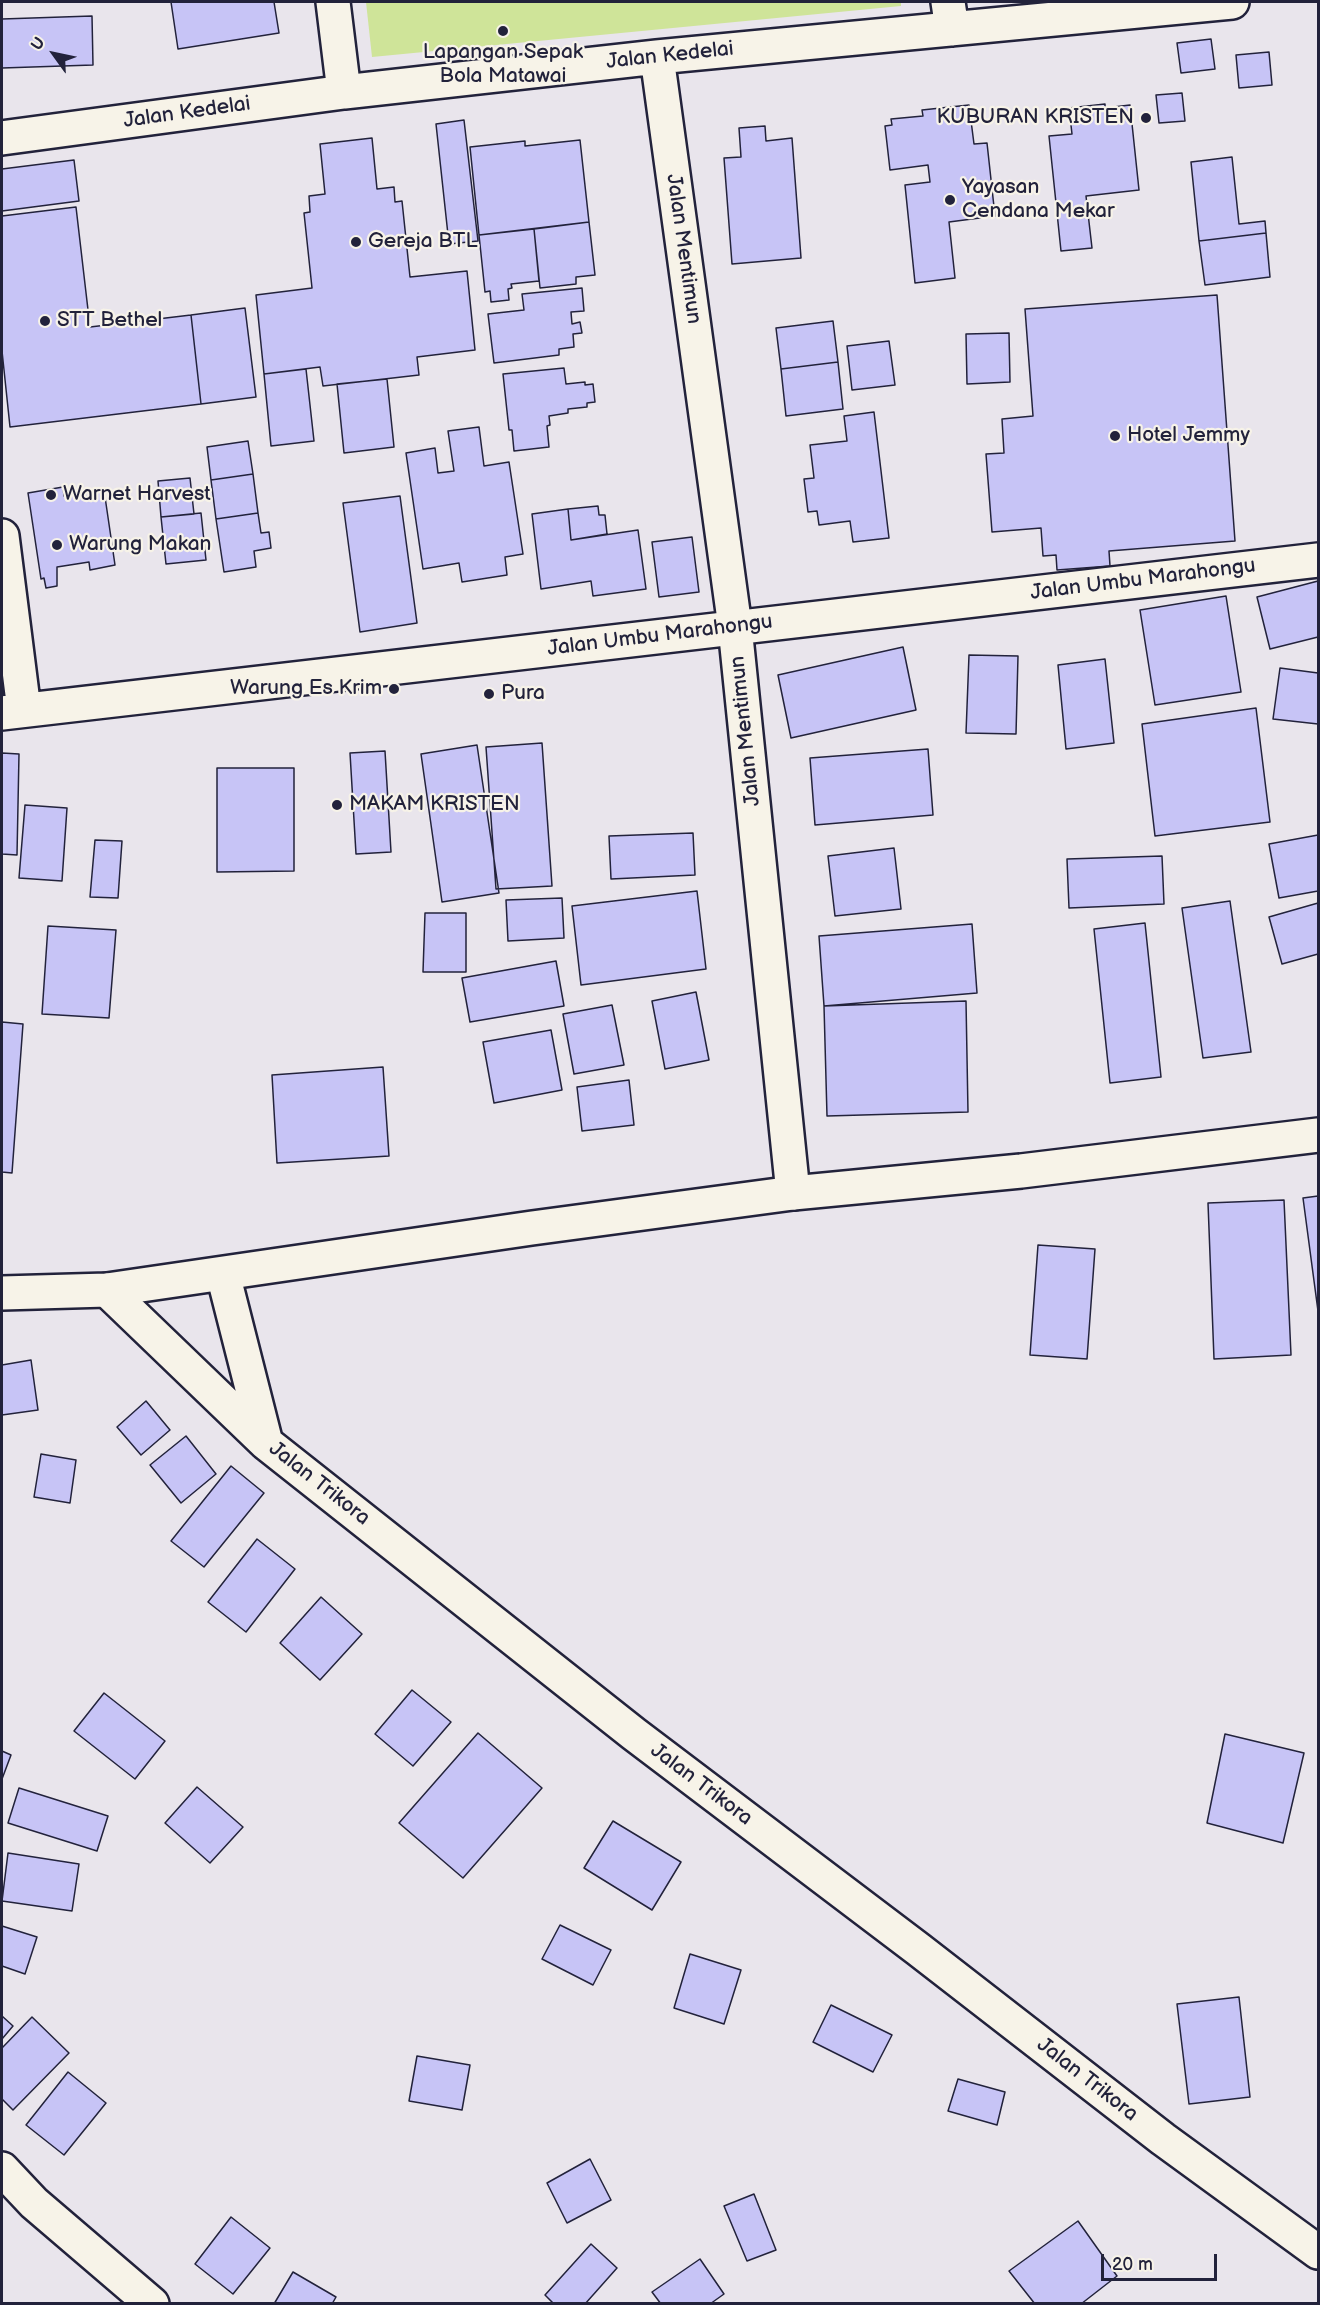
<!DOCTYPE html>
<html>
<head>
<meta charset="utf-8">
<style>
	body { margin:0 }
	#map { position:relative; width:1320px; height:2305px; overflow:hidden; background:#e9e5ec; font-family:"Balsamiq Sans",sans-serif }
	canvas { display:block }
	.frame { position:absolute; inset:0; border:3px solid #22223b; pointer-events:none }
	.north { position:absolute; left:24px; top:24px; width:60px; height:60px; -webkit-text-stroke:4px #f7f3e8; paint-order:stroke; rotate:303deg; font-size:16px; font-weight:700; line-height:24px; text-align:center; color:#22223b }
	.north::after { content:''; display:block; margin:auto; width:21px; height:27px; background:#22223b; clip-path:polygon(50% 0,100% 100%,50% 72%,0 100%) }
	.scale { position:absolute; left:1101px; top:2254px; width:116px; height:27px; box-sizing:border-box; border:3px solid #22223b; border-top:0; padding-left:8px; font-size:18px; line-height:21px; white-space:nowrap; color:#22223b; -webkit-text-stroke:4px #f7f3e8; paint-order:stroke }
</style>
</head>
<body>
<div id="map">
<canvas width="1320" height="2305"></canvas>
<div class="frame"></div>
<div class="north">U</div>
<div class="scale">20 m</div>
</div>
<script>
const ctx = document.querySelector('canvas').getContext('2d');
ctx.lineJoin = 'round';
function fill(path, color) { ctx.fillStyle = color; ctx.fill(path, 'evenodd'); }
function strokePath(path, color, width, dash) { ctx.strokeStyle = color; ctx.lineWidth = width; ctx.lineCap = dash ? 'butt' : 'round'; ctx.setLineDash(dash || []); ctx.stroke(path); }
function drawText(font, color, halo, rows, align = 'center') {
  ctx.font = font + ' "Balsamiq Sans",sans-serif'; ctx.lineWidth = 4.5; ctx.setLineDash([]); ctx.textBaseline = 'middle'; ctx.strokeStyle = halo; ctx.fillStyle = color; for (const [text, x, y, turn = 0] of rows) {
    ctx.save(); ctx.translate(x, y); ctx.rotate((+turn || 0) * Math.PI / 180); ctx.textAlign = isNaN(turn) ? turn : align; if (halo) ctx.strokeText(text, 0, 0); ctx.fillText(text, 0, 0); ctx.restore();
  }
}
fill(new Path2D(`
	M 366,2 L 901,2 L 901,6 L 372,57 Z`), '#cfe499');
const building = new Path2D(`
	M 171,2 L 274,2 L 279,33 L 178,49 Z
	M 92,16 L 93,65 L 2,68 L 2,19 Z
	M 1211,39 L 1215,69 L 1181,73 L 1177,43 Z
	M 1269,52 L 1272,85 L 1239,88 L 1236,55 Z
	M 1182,93 L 1185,121 L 1159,123 L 1156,95 Z
	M 1105,104 L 1105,108 L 1130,105 L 1139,190 L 1086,196 L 1092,248 L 1061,251 L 1049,136 L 1072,134 L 1069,108 Z
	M 969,105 L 974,144 L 987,143 L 995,216 L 949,222 L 955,278 L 915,283 L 905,185 L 930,182 L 928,165 L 890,170 L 885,126 L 892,125 L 891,119 L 923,116 L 922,110 Z
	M 464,120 L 478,241 L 449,244 L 436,124 Z
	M 765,126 L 766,141 L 792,138 L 801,258 L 732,264 L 724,158 L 741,157 L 739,128 Z
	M 372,138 L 377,189 L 394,187 L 395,202 L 402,201 L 410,277 L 467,271 L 475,350 L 417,357 L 419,375 L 323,386 L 320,367 L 264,374 L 256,295 L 312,288 L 304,213 L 310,212 L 309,196 L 325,194 L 320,144 Z
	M 580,140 L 589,222 L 479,235 L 470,147 L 525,141 L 525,146 Z
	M 1232,157 L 1239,224 L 1265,221 L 1266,233 L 1199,241 L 1191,162 Z
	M 74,160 L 79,201 L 2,211 L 2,169 Z
	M 76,207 L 90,327 L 191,315 L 201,404 L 10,427 L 2,351 L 2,216 Z
	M 589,222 L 595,275 L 576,277 L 576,284 L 540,288 L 534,229 Z
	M 534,229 L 539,281 L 511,284 L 512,288 L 508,289 L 509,300 L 491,302 L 490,291 L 485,292 L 479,235 Z
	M 1266,233 L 1270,277 L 1205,285 L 1199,241 Z
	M 582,288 L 584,311 L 571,312 L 572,324 L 580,322 L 582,333 L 573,334 L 574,347 L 559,349 L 559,355 L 494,363 L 488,314 L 524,310 L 522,294 Z
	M 1217,295 L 1235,541 L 1109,551 L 1110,566 L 1057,570 L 1056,555 L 1043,556 L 1041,528 L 992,532 L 986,454 L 1004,453 L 1002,419 L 1033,416 L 1025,309 Z
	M 245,308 L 256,397 L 201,404 L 191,315 Z
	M 833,321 L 838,362 L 781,369 L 776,328 Z
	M 1009,333 L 1010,382 L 967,384 L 966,334 Z
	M 889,341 L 895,385 L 852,390 L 847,346 Z
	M 838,362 L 843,409 L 786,416 L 781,369 Z
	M 564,368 L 566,384 L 585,382 L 585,385 L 593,384 L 595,402 L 587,403 L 587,407 L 568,409 L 568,413 L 549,416 L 550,425 L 547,426 L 549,447 L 514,451 L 512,430 L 509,430 L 503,374 Z
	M 306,369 L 314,441 L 271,446 L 264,374 Z
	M 387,379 L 394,447 L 344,453 L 337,384 Z
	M 874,412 L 889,538 L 853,542 L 850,521 L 819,525 L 817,511 L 808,512 L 804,479 L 814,478 L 810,445 L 847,441 L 844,416 Z
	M 479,427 L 484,466 L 509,462 L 523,554 L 505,557 L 507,575 L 462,582 L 459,563 L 423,569 L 406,453 L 435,448 L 438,473 L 454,471 L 448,431 Z
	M 248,441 L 253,474 L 211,480 L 207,447 Z
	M 253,474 L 258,513 L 216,519 L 211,480 Z
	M 190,478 L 194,514 L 161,517 L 158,481 Z
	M 63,487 L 64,496 L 104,490 L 115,565 L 90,570 L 89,562 L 57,567 L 57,586 L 46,588 L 44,578 L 41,579 L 28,493 Z
	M 400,496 L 417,623 L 360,632 L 343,503 Z
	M 598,506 L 599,515 L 605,515 L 607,534 L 571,540 L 568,509 Z
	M 568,509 L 571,540 L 638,530 L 646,589 L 593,596 L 591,581 L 541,589 L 532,514 Z
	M 201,513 L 206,560 L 166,564 L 161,517 Z
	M 258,513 L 261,533 L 269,532 L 271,548 L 254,551 L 256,567 L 224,572 L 216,519 Z
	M 692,537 L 699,592 L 659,597 L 652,542 Z
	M 1318,581 L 1318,637 L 1270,649 L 1257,597 Z
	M 1226,596 L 1241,692 L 1155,705 L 1140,610 Z
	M 903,647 L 916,710 L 791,738 L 778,675 Z
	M 969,655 L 1018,656 L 1016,734 L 966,733 Z
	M 1105,659 L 1114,743 L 1066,749 L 1058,665 Z
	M 1280,668 L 1318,673 L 1318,724 L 1273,719 Z
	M 1256,708 L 1270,822 L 1155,836 L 1142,724 Z
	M 542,743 L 552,886 L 496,889 L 486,747 Z
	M 477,745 L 499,893 L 442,902 L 421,754 Z
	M 928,749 L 933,815 L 815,825 L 810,758 Z
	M 385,751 L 391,852 L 356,854 L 350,753 Z
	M 2,753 L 19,754 L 17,855 L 2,854 Z
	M 217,768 L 294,768 L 294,871 L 217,872 Z
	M 25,805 L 67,808 L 62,881 L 19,878 Z
	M 693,833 L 695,875 L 611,879 L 609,836 Z
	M 1318,835 L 1318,891 L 1279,898 L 1269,844 Z
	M 95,840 L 122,841 L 118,898 L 90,897 Z
	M 894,848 L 901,909 L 835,916 L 828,856 Z
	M 1162,856 L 1164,904 L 1069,908 L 1067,859 Z
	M 697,891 L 706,969 L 581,985 L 572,906 Z
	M 562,898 L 564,938 L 508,941 L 506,900 Z
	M 1230,901 L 1251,1052 L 1203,1058 L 1182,908 Z
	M 1318,903 L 1318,954 L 1282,964 L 1269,917 Z
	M 425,913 L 466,913 L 466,972 L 423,972 Z
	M 1145,923 L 1161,1077 L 1110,1083 L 1094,929 Z
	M 972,924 L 977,993 L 824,1006 L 819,936 Z
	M 48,926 L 116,930 L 109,1018 L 42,1014 Z
	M 556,961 L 564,1006 L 470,1022 L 462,978 Z
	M 696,992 L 709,1060 L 665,1069 L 652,1001 Z
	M 966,1001 L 968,1112 L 827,1116 L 824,1006 Z
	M 612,1005 L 624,1065 L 574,1074 L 563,1014 Z
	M 2,1022 L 23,1024 L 12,1173 L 2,1172 Z
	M 551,1030 L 562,1090 L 494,1103 L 483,1042 Z
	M 383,1067 L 389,1156 L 277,1163 L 272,1075 Z
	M 629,1080 L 634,1125 L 582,1131 L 577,1087 Z
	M 1318,1196 L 1318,1311 L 1303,1198 Z
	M 1284,1200 L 1291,1355 L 1214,1359 L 1208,1203 Z
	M 1038,1245 L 1095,1249 L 1087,1359 L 1030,1355 Z
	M 31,1360 L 38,1410 L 2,1415 L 2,1365 Z
	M 146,1401 L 170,1430 L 141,1455 L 117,1427 Z
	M 186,1436 L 216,1474 L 181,1503 L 150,1465 Z
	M 41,1454 L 76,1460 L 70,1503 L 34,1497 Z
	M 231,1466 L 264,1493 L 204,1567 L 171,1541 Z
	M 257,1539 L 295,1569 L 246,1632 L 208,1602 Z
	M 321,1597 L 362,1634 L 320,1680 L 280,1643 Z
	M 412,1690 L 451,1722 L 413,1766 L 375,1734 Z
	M 104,1693 L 165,1741 L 135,1779 L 74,1731 Z
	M 478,1733 L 542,1788 L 463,1878 L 399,1823 Z
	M 1225,1734 L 1304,1753 L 1283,1843 L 1207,1823 Z
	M 2,1751 L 11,1755 L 2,1779 Z
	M 197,1787 L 243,1827 L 210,1863 L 165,1823 Z
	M 19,1788 L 108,1816 L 97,1851 L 8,1823 Z
	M 613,1821 L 681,1862 L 652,1910 L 584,1868 Z
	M 8,1853 L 79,1864 L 72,1911 L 2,1901 Z
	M 560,1925 L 611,1950 L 593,1985 L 542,1959 Z
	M 2,1926 L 37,1937 L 25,1974 L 2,1966 Z
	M 690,1954 L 741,1970 L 724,2024 L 674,2008 Z
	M 1239,1997 L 1250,2097 L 1189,2104 L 1177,2004 Z
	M 831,2005 L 892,2035 L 873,2072 L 813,2042 Z
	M 2,2016 L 13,2026 L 2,2039 Z
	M 32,2017 L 69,2053 L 13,2110 L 2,2099 L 2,2048 Z
	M 417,2056 L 470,2065 L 462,2110 L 409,2101 Z
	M 68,2072 L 106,2103 L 64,2155 L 26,2125 Z
	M 958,2079 L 1005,2092 L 997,2125 L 948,2111 Z
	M 590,2159 L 611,2200 L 567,2223 L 547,2183 Z
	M 754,2194 L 776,2250 L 747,2261 L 724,2206 Z
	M 231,2217 L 270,2248 L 233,2294 L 195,2264 Z
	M 1078,2221 L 1117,2276 L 1081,2304 L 1035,2304 L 1009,2271 Z
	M 591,2244 L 617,2268 L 585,2304 L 554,2304 L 545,2295 Z
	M 700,2259 L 724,2294 L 710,2304 L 661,2304 L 652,2292 Z
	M 293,2272 L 336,2297 L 332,2304 L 274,2304 Z`);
fill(building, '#c7c4f6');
strokePath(building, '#22223b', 1.5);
const street = new Path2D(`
	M 333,2 L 344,92
	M 948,2 L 952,29
	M 657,57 L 735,627 L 793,1193
	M 2,138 L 344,92 L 657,57 L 1232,2
	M 2,536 L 24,710
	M 2,713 L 1318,560
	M 223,1274 L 266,1443
	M 107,1290 L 266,1443 L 634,1734 L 918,1949 L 1163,2139 L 1318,2252
	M 2,2169 L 34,2203 L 152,2304`);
const secondary = new Path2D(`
	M 2,1293 L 107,1290 L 532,1228 L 793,1193 L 1021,1171 L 1318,1135`);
strokePath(street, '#22223b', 38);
strokePath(secondary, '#22223b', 38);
strokePath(street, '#f7f3e8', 33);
strokePath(secondary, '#f7f3e8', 33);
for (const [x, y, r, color] of [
	[503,31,6,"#22223b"],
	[1146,118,6,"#22223b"],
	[950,200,6,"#22223b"],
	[356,242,6,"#22223b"],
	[45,321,6,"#22223b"],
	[1115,436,6,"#22223b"],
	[51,495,6,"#22223b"],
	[57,545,6,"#22223b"],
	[394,689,6,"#22223b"],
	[489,694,6,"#22223b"],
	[337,805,6,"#22223b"]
]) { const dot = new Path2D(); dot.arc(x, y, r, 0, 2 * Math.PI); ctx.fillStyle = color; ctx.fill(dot); strokePath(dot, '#f7f3e8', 2); }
drawText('21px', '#22223b', '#f7f3e8', [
	["Lapangan Sepak",503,53,"center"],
	["Bola Matawai",503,77,"center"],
	["KUBURAN KRISTEN",1134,118,"right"],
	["Yayasan",962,188],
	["Cendana Mekar",962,212],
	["Gereja BTL",368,242],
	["STT Bethel",57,321],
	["Hotel Jemmy",1127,436],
	["Warnet Harvest",63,495],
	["Warung Makan",69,545],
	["Warung Es Krim",382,689,"right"],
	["Pura",501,694],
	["MAKAM KRISTEN",349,805]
], 'left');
drawText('21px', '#22223b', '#f7f3e8', [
	["Jalan Kedelai",670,56,-6],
	["Jalan Kedelai",187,113,-8],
	["Jalan Mentimun",683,249,82],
	["Jalan Umbu Marahongu",1143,580,-7],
	["Jalan Umbu Marahongu",660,636,-7],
	["Jalan Mentimun",746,731,-96],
	["Jalan Trikora",319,1484,38],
	["Jalan Trikora",701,1785,37],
	["Jalan Trikora",1087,2080,38]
]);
</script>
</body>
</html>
